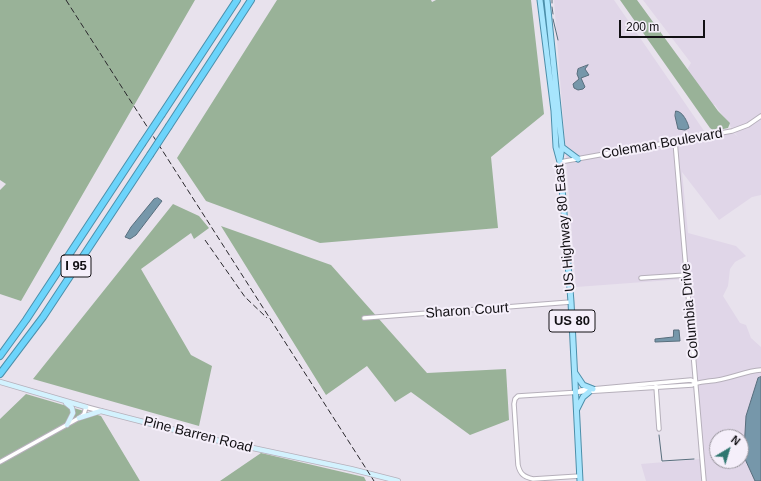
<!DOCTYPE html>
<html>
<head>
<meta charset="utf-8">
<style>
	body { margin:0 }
	#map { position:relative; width:761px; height:481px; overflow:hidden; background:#e8e2ed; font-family:Helvetica,sans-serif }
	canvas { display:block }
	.north { position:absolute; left:709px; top:429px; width:40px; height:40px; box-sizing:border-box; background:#f5effa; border:1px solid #9a969e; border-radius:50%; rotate:38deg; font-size:11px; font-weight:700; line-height:16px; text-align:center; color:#121014 }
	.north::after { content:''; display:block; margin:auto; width:14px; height:18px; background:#2f7770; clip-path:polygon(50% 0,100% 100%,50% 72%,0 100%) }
	.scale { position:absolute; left:619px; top:20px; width:86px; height:18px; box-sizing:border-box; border:2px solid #121014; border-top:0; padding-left:5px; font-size:12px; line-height:14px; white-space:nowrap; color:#121014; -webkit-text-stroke:3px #f5effa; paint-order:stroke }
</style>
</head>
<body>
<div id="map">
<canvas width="761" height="481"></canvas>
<div class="north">N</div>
<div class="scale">200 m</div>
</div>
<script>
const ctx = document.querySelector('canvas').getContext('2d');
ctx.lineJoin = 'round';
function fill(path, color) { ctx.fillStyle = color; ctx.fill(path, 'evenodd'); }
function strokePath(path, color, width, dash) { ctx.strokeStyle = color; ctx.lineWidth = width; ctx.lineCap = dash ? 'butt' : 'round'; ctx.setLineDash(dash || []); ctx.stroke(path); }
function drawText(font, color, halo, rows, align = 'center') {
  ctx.font = font + ' Helvetica,sans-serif'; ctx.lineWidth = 4; ctx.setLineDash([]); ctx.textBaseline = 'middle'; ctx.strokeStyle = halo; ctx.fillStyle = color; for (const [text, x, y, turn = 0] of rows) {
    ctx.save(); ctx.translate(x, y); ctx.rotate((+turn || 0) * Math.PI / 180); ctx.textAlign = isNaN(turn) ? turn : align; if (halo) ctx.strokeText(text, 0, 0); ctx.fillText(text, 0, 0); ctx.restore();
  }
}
fill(new Path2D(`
	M 554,0 L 614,0 L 711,141 L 732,131 L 738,137 L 715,105 L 712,105 L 689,74 L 688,68 L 691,63 L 643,0 L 761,0 L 761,195 L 752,197 L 719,220 L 682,172 L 688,233 L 736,246 L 746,256 L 735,262 L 730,269 L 728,286 L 723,296 L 740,323 L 746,325 L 751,338 L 761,347 L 761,481 L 646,481 L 641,464 L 701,459 L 685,279 L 576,287 ZM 717,437 L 741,437 L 741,461 L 717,461 Z`), '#e0d6e8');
fill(new Path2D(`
	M 0,0 L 195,0 L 21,301 L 0,294 L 0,190 L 6,184 L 0,180 Z
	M 277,0 L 431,0 L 432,2 L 436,0 L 531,0 L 544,114 L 491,157 L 498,228 L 320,243 L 206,201 L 177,158 Z
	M 620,0 L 637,0 L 718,111 L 730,123 L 728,128 L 714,131 L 710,128 Z
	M 173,204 L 199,216 L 209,228 L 194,239 L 191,233 L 141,269 L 191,355 L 212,366 L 199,426 L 33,379 Z
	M 221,226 L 331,265 L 427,373 L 506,369 L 509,420 L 470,435 L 411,392 L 395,402 L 367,366 L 326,395 Z
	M 26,394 L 101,416 L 140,481 L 0,481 L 0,419 Z
	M 261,453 L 364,477 L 366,481 L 220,481 Z`), '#99b298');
const water = new Path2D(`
	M 588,65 L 585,69 L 589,75 L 581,78 L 585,87 L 583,89 L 578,90 L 574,88 L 573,84 L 579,79 L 577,74 L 578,69 Z
	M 676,111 C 683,111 688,123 689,128 L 685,130 L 678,129 L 675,116 Z
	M 158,198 L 162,201 L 136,235 L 130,239 L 125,237 L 131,227 L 154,199 Z
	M 674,330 L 679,330 L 680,341 L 655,342 L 655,339 L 673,337 Z
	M 761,377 L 761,481 L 755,481 L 745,459 L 741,457 L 741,455 L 743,454 L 744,450 L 746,416 L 758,378 Z`);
fill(water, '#7697aa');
strokePath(water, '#586e7d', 1);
strokePath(new Path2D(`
	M 552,0 L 552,3
	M 552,7 L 553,14
	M 553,19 L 558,40
	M 659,435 L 662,461 L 694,459`), '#586e7d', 1);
const minor = new Path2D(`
	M 675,141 L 704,481
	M 560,162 L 732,131 L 748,125 L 761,116
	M 641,278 L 687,275
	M 364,318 L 571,302
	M 656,386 L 659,429
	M 579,391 L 581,390 L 691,380 L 696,383
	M 0,462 L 79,418 L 84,414 L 86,407
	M 580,476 L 533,479 C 524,477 520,474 518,465 L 514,404 L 515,399 L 518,396 L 692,385 C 698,382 704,382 710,381 C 728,380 744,371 761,370`);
const tertiary = new Path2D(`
	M 86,407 L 101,411`);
const secondary = new Path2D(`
	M 0,382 L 86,407
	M 66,403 L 72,408 L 73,413 L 67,425
	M 79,418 L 101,411 L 206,438 L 351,469 L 398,481`);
const primary = new Path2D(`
	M 540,0 L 554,111 L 556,147 L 560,162 L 571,302 L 580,481
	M 547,0 L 562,147 L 560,159
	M 562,147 L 578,159
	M 575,373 L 583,385 L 593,389
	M 577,409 L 583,397 L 589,392`);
const motorway = new Path2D(`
	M 162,114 L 237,0
	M 169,126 L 251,0
	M 0,356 L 26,320 L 142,144
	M 0,374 L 43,317 L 150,155`);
strokePath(minor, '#b6b0bb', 5.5);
strokePath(tertiary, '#b6b0bb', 6);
strokePath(secondary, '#b6b0bb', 6);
strokePath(primary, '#4c8faa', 7);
strokePath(motorway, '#4c8faa', 8);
strokePath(minor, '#fff', 3.5);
strokePath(tertiary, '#fff', 4);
strokePath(secondary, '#d3f2fe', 4.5);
strokePath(primary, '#a7e5fd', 5);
strokePath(motorway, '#6cd4fb', 6);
strokePath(new Path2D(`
	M 66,0 L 374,481
	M 205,240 L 245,297 L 267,318`), '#29272c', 1, [6, 3]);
const motorwayBridge = new Path2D(`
	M 142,144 L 162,114
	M 150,155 L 169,126`);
strokePath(motorwayBridge, '#4c8faa', 8, []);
strokePath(motorwayBridge, '#6cd4fb', 6);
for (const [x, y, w] of [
	[76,266,30],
	[572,321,46]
]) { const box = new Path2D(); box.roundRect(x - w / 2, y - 11, w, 22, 3); ctx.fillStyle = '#f5effa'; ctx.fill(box); strokePath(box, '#121014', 1); }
drawText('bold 13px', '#121014', null, [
	["I 95",76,266],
	["US 80",572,321]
]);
drawText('14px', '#121014', '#f5effa', [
	["Coleman Boulevard",662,144,-10],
	["US Highway 80 East",565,228,-95],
	["Sharon Court",467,311,-4],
	["Columbia Drive",690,311,-95],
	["Pine Barren Road",198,435,14]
]);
</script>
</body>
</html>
